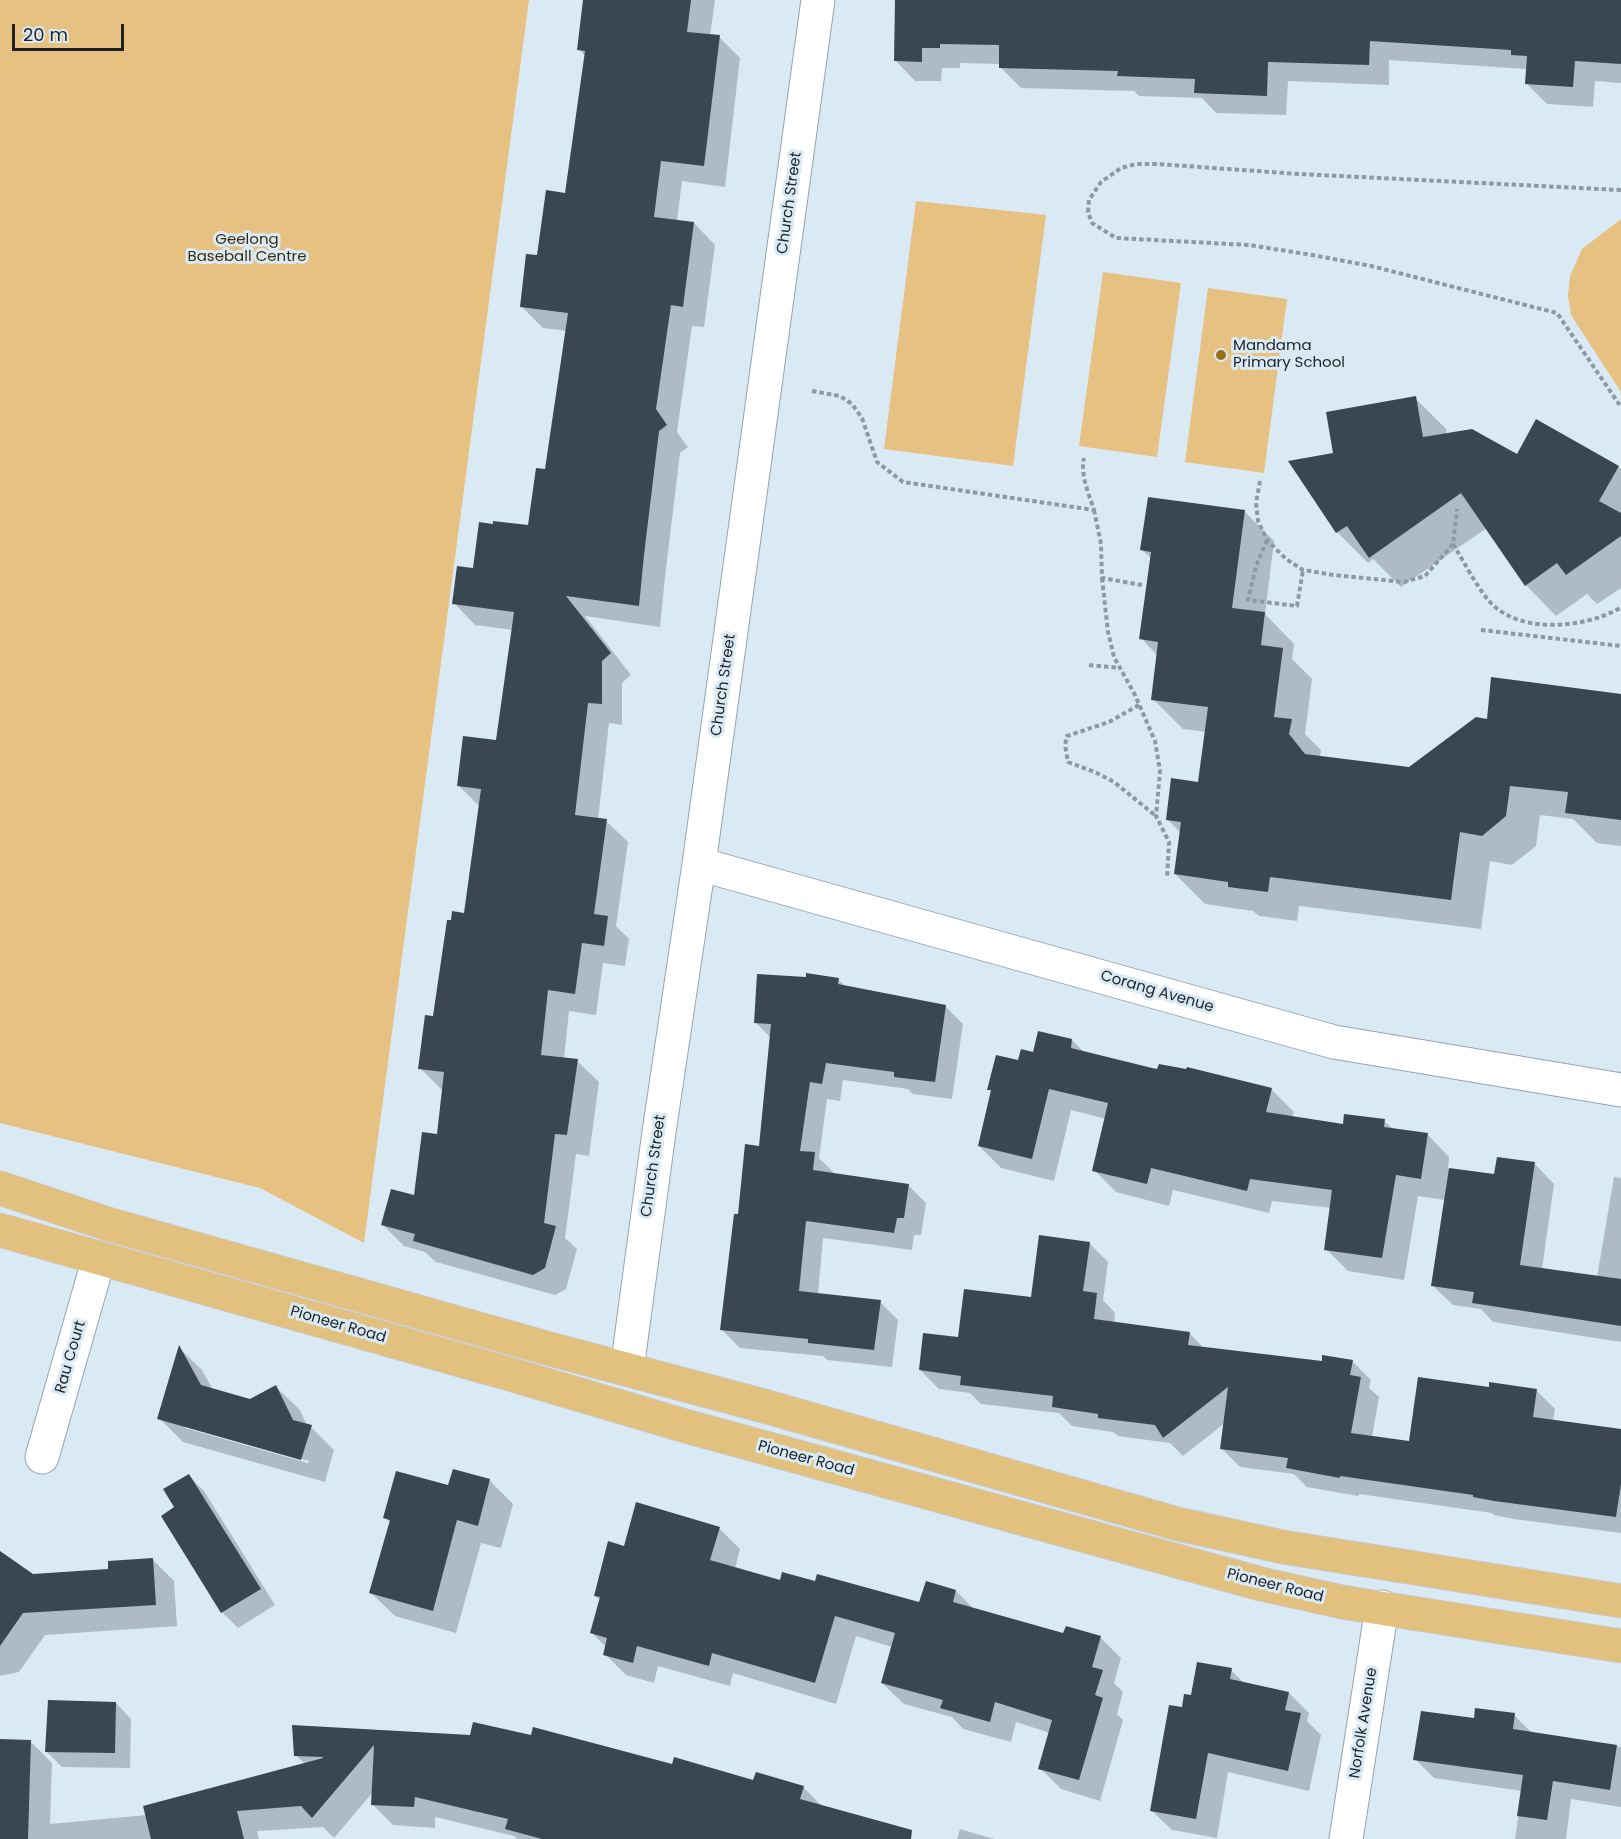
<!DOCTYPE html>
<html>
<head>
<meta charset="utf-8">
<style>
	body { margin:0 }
	#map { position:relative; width:1621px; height:1839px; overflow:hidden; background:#daeaf5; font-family:Poppins,sans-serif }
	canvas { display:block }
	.scale { position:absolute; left:12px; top:24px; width:112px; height:27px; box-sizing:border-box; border:3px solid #1c2226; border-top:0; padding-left:8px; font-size:18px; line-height:21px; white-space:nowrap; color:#1c2226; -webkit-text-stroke:4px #daeaf5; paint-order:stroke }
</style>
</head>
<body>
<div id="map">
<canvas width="1621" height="1839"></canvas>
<div class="scale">20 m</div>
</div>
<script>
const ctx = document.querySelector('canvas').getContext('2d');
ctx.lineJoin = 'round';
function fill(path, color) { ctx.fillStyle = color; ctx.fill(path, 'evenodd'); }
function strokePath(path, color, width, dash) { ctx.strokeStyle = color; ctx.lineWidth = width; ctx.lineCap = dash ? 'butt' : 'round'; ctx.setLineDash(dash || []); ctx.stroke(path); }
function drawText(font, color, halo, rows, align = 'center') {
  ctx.font = font + ' Poppins,sans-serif'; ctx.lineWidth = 6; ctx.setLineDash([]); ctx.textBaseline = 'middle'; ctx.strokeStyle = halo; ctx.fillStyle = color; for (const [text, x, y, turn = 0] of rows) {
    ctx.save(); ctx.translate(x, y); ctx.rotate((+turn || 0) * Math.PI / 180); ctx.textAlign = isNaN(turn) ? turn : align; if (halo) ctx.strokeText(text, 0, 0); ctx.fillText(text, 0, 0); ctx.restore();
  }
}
fill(new Path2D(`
	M 0,0 L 529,0 L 364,1243 L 260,1188 L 0,1123 Z
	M 916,201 L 1046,215 L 1013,466 L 884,449 Z
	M 1621,219 L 1621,392 L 1571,315 L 1568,296 L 1570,276 L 1582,249 Z
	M 1103,272 L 1181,283 L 1157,457 L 1079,446 Z
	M 1208,288 L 1287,299 L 1264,473 L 1185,462 Z`), '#e6c182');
fill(new Path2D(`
	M 585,0 L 715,0 L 710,36 L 719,37 L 740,58 L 725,187 L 682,181 L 677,221 L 694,223 L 715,245 L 704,327 L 692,326 L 677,432 L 688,447 L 680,453 L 665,577 L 660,627 L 585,616 L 631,675 L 622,683 L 622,725 L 609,723 L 598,820 L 606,821 L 628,842 L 616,926 L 629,939 L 625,966 L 603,963 L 596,1015 L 569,1011 L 564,1059 L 577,1061 L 599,1082 L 589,1156 L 576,1154 L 565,1238 L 577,1249 L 566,1289 L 555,1295 L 436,1262 L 425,1252 L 404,1246 L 383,1225 L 415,1197 L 438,1136 L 444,1090 L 441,1089 L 420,1068 L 434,1018 L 452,921 L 466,914 L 480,807 L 459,786 L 497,742 L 513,630 L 475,625 L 454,603 L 474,569 L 530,527 L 547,471 L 567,331 L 543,328 L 522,307 L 539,257 L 566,194 L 585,56 L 579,49 Z
	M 897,0 L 1621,0 L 1621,83 L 1595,81 L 1593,107 L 1547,104 L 1527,84 L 1526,69 L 1389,60 L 1389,85 L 1288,81 L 1286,115 L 1216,113 L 1202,98 L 1139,96 L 1134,91 L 1021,88 L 1000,67 L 1000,64 L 960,63 L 960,68 L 942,68 L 941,81 L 915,81 L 895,60 Z
	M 1415,398 L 1446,429 L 1447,435 L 1517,456 L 1618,467 L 1621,469 L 1621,588 L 1597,604 L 1587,594 L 1556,616 L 1526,585 L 1487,528 L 1401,587 L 1373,559 L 1368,563 L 1337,532 L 1290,462 L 1335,454 Z
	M 1244,511 L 1274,541 L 1265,614 L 1294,644 L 1292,659 L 1312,679 L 1305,734 L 1321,750 L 1320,758 L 1409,769 L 1488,720 L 1621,695 L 1621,846 L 1597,843 L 1573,819 L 1540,815 L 1536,846 L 1512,865 L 1490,861 L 1481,929 L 1299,906 L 1297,921 L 1259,916 L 1253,911 L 1205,904 L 1175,874 L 1181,833 L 1167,819 L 1200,783 L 1206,732 L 1183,729 L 1153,699 L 1158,656 L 1141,638 L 1152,559 L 1142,550 Z
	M 838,979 L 846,987 L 945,1006 L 963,1024 L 952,1099 L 913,1094 L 908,1089 L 843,1080 L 840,1101 L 827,1099 L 819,1158 L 833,1172 L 832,1175 L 908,1185 L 926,1203 L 921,1235 L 914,1235 L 912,1250 L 823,1238 L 818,1294 L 880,1302 L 898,1320 L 892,1367 L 827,1360 L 823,1356 L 740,1348 L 722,1330 L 739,1216 L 760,1148 L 771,1038 L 755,1022 Z
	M 1072,1040 L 1084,1052 L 1152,1069 L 1271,1089 L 1294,1112 L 1292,1118 L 1345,1125 L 1384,1121 L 1393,1129 L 1427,1134 L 1449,1157 L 1448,1169 L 1496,1175 L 1535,1164 L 1554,1184 L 1542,1269 L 1597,1277 L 1614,1177 L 1621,1178 L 1621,1342 L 1493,1322 L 1481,1309 L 1453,1305 L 1433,1286 L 1445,1200 L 1418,1196 L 1404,1280 L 1348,1271 L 1326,1249 L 1331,1208 L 1272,1201 L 1269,1213 L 1173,1190 L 1169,1206 L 1116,1192 L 1094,1170 L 1106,1119 L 1071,1110 L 1054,1181 L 1001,1168 L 979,1146 L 992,1092 L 989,1089 L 1019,1062 L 1034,1053 Z
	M 1089,1243 L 1108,1262 L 1103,1300 L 1115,1313 L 1114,1323 L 1189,1333 L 1204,1348 L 1323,1363 L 1352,1361 L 1371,1380 L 1369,1388 L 1379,1397 L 1372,1437 L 1410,1443 L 1490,1389 L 1536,1390 L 1555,1409 L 1553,1421 L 1621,1431 L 1621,1533 L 1514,1519 L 1494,1515 L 1492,1513 L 1359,1494 L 1358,1496 L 1307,1487 L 1294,1474 L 1240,1467 L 1221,1448 L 1225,1423 L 1183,1456 L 1170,1443 L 1118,1436 L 1113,1432 L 1072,1426 L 1059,1413 L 981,1404 L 970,1393 L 939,1389 L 920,1370 L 960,1338 L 1032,1299 Z
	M 179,1348 L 202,1370 L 213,1390 L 250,1400 L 276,1387 L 300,1410 L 307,1426 L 311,1427 L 334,1450 L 325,1482 L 183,1442 L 159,1418 ZM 185,1425 L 309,1461 L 308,1463 L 185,1428 Z
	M 454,1471 L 490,1481 L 513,1504 L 501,1548 L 481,1543 L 456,1633 L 395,1616 L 371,1593 L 391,1523 L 385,1518 L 450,1486 Z
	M 189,1476 L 204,1491 L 275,1605 L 238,1628 L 222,1612 L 163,1516 L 176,1508 Z
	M 719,1528 L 740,1549 L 735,1569 L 781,1582 L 816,1583 L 920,1604 L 956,1591 L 974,1609 L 1064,1635 L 1100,1637 L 1121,1658 L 1114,1683 L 1123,1692 L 1117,1714 L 1123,1720 L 1100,1801 L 1061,1789 L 1040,1768 L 1050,1733 L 1016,1722 L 1011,1742 L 963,1729 L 952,1717 L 904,1704 L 882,1683 L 892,1647 L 856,1636 L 836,1704 L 733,1673 L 730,1686 L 658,1666 L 654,1683 L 626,1675 L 605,1654 L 607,1648 L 592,1633 L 601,1601 L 595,1595 L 625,1548 Z
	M 0,1553 L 33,1575 L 110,1570 L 152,1559 L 174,1581 L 177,1626 L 45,1635 L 19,1672 L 0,1676 Z
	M 1231,1670 L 1245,1684 L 1289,1693 L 1309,1713 L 1307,1721 L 1321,1735 L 1309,1791 L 1228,1772 L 1217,1838 L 1172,1830 L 1151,1810 L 1183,1709 L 1192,1697 Z
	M 116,1703 L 131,1719 L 130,1768 L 62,1767 L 46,1751 Z
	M 1514,1715 L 1533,1734 L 1621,1747 L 1621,1807 L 1571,1799 L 1566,1839 L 1515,1839 L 1522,1791 L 1434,1778 L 1415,1759 L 1475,1720 Z
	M 293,1726 L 673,1766 L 754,1782 L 803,1787 L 822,1806 L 910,1839 L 517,1839 L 514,1836 L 435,1817 L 435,1828 L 393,1825 L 372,1804 L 373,1792 L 334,1838 L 323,1827 L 257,1831 L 259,1839 L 0,1839 L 0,1741 L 31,1742 L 52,1763 L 50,1824 L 147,1815 L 305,1764 L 296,1755 Z
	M 960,1829 L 994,1839 L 957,1839 Z`), '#0003');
fill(new Path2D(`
	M 583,0 L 691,0 L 687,32 L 720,35 L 704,166 L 661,161 L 654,217 L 694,222 L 683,307 L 671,305 L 656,409 L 667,425 L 659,431 L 644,555 L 639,606 L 566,596 L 611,653 L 602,661 L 602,704 L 588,703 L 575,815 L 607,819 L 594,914 L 608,916 L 604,946 L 582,943 L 575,994 L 548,990 L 541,1055 L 578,1059 L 567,1135 L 555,1134 L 544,1223 L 556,1226 L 545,1268 L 533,1275 L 413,1241 L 415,1234 L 381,1225 L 391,1189 L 414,1195 L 422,1132 L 437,1134 L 444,1072 L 418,1069 L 425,1015 L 433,1016 L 447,920 L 451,920 L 452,911 L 464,913 L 481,789 L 457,786 L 463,736 L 496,740 L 514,612 L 452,604 L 457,566 L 473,568 L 479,522 L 493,524 L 493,521 L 528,525 L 536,468 L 545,469 L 568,313 L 520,307 L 526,254 L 537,255 L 546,190 L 565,193 L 585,51 L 577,50 Z
	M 895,0 L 1621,0 L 1621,64 L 1575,61 L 1573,87 L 1525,84 L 1527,56 L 1511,55 L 1511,50 L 1370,41 L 1369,65 L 1268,62 L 1267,96 L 1194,93 L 1195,79 L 1117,76 L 1118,71 L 999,68 L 999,45 L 940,44 L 940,48 L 922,48 L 922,62 L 894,61 Z
	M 1416,396 L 1423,437 L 1472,429 L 1517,454 L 1536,419 L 1619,466 L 1599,501 L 1621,513 L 1621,536 L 1566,575 L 1557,563 L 1525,586 L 1461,493 L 1369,558 L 1347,526 L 1336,533 L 1288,461 L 1333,453 L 1326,412 Z
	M 1148,497 L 1245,510 L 1232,608 L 1265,612 L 1261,645 L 1283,648 L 1274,717 L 1292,719 L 1289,734 L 1305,754 L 1409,767 L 1476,717 L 1487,719 L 1491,677 L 1621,694 L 1621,820 L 1565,813 L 1568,792 L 1510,786 L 1506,816 L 1482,836 L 1460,832 L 1451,900 L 1270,877 L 1268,892 L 1228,887 L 1228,882 L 1174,874 L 1181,822 L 1166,820 L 1171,778 L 1198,782 L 1208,707 L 1151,700 L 1158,642 L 1139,639 L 1151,552 L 1140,550 Z
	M 806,973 L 839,978 L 838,984 L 946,1005 L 935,1082 L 894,1077 L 894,1072 L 826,1063 L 822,1084 L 810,1082 L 800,1151 L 815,1152 L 813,1170 L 909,1184 L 904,1218 L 897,1218 L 894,1233 L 806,1221 L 799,1291 L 881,1300 L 874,1350 L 808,1343 L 808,1339 L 720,1330 L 734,1214 L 738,1214 L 745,1144 L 759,1146 L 771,1024 L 754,1023 L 757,974 L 806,977 Z
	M 1038,1031 L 1072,1039 L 1071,1048 L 1152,1068 L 1157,1069 L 1159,1064 L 1186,1069 L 1187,1067 L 1272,1088 L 1266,1112 L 1343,1124 L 1344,1114 L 1385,1119 L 1384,1127 L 1428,1133 L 1421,1179 L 1396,1175 L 1382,1258 L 1324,1250 L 1332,1190 L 1250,1179 L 1247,1191 L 1151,1168 L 1147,1184 L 1092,1171 L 1108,1103 L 1049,1089 L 1032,1159 L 978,1146 L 991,1090 L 987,1090 L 996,1055 L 1018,1060 L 1021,1049 L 1033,1052 Z
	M 1497,1157 L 1535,1162 L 1520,1265 L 1621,1279 L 1621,1326 L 1472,1303 L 1474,1292 L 1431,1286 L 1449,1168 L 1494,1174 Z
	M 1039,1235 L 1090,1242 L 1083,1291 L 1097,1293 L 1094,1319 L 1190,1332 L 1188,1345 L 1322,1361 L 1322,1355 L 1353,1360 L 1350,1375 L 1361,1377 L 1351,1433 L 1409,1441 L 1418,1377 L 1489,1387 L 1489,1382 L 1537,1389 L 1533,1417 L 1621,1429 L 1621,1484 L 1616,1517 L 1494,1501 L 1473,1497 L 1473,1495 L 1340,1476 L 1340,1478 L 1286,1468 L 1288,1458 L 1220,1449 L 1228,1387 L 1163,1438 L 1155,1425 L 1098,1418 L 1098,1414 L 1052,1407 L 1053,1396 L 960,1385 L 961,1376 L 919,1370 L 923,1333 L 958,1337 L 964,1289 L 1031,1297 Z
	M 179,1345 L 201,1385 L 250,1399 L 276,1385 L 293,1420 L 312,1425 L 301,1460 L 157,1419 Z
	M 453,1469 L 490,1479 L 478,1526 L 457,1520 L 433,1611 L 369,1593 L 390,1520 L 383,1518 L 396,1471 L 448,1485 Z
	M 189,1474 L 261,1589 L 221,1613 L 161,1516 L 174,1507 L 163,1489 Z
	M 636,1502 L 720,1527 L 710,1560 L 780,1580 L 782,1572 L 815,1581 L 817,1574 L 919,1602 L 926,1581 L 956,1590 L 953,1602 L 1063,1633 L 1066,1626 L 1101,1636 L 1092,1667 L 1103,1670 L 1095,1695 L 1103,1698 L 1079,1780 L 1038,1769 L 1052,1720 L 995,1702 L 990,1722 L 940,1708 L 943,1700 L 881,1683 L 895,1633 L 835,1616 L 815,1683 L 712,1653 L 709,1666 L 637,1646 L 633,1663 L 603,1655 L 607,1638 L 590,1633 L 600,1597 L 594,1596 L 608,1541 L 624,1546 Z
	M 0,1551 L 33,1574 L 108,1569 L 108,1561 L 153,1558 L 156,1605 L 23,1613 L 0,1646 Z
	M 1197,1662 L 1232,1668 L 1230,1679 L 1289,1692 L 1285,1710 L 1301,1713 L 1288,1771 L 1208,1753 L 1196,1819 L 1150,1811 L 1169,1705 L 1182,1707 L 1184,1694 L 1191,1695 Z
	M 48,1700 L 116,1702 L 115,1753 L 45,1752 Z
	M 1475,1708 L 1515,1713 L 1513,1729 L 1617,1745 L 1610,1790 L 1553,1781 L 1547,1820 L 1517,1816 L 1523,1775 L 1413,1760 L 1421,1711 L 1474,1718 Z
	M 473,1722 L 531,1735 L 533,1727 L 672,1764 L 674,1757 L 753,1780 L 756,1772 L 804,1786 L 800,1799 L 912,1830 L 911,1839 L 542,1839 L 505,1829 L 508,1819 L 415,1797 L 414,1807 L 371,1805 L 374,1745 L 312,1818 L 301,1806 L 237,1811 L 244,1839 L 151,1839 L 143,1806 L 323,1758 L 323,1757 L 294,1756 L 292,1725 L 470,1735 Z
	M 0,1739 L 31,1740 L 28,1839 L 0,1839 Z`), '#3a4751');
const minor = new Path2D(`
	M 699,864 L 1334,1042 L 1621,1090
	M 627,1369 L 659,1132 L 699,864 L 818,0
	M 42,1457 L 99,1258
	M 1346,1839 L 1382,1607`);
const major = new Path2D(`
	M 0,1188 L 108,1224 L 550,1349 L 764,1406 L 1178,1524 L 1283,1547 L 1621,1601
	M 0,1230 L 513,1375 L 682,1425 L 1261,1584 L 1342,1602 L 1621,1646`);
strokePath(minor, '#94a4af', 35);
strokePath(major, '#c9cacb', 35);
strokePath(new Path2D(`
	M 1621,190 L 1299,174 L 1157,164 L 1136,164 L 1121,168 L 1101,182 L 1089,200 L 1088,212 L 1092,223 L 1116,238 L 1249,245 L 1312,255 L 1371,266 L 1557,313 L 1621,407
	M 812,391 L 840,396 L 852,404 L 862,418 L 877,462 L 903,482 L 1094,510 C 1089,494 1080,475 1084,458
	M 1260,481 L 1256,503 L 1258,521 L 1267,540 L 1286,559 L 1303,570 L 1334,575 L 1404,582 L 1425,576 L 1453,544 L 1457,509
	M 1094,510 L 1101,544 L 1102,578 L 1142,585
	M 1267,540 L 1256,566 L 1248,600 L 1297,606 L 1303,570
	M 1453,544 C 1463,560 1481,595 1494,606 C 1521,630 1567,628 1600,617 C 1607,615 1614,611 1621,608
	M 1102,578 L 1108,632 L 1114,657 L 1135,695 L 1155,741 L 1160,771 L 1156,816 L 1169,842 L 1167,878
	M 1481,630 L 1621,646
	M 1089,665 L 1120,668
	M 1139,705 L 1109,722 L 1067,736 L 1065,745 L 1068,762 L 1097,773 L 1114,782 L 1156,816`), '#8d99a2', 4, [4.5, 3]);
strokePath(minor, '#fff', 33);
strokePath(major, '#e2c17f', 33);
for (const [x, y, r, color] of [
	[1221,355,6,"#986e1b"]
]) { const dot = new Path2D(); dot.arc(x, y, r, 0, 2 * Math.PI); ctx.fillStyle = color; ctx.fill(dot); strokePath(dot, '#daeaf5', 2); }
drawText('15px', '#1c2226', '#daeaf5', [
	["Church Street",790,203,-82],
	["Church Street",724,685,-82],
	["Corang Avenue",1157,992,16],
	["Church Street",654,1166,-82],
	["Pioneer Road",338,1325,16],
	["Rau Court",71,1357,-74],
	["Pioneer Road",806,1459,15],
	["Pioneer Road",1275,1586,14],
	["Norfolk Avenue",1364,1723,-81]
]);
drawText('15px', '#3d2c0c', '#daeaf5', [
	["Geelong",247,240],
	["Baseball Centre",247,257]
]);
drawText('15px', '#1c2226', '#daeaf5', [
	["Mandama",1233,346],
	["Primary School",1233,363]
], 'left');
</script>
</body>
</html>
